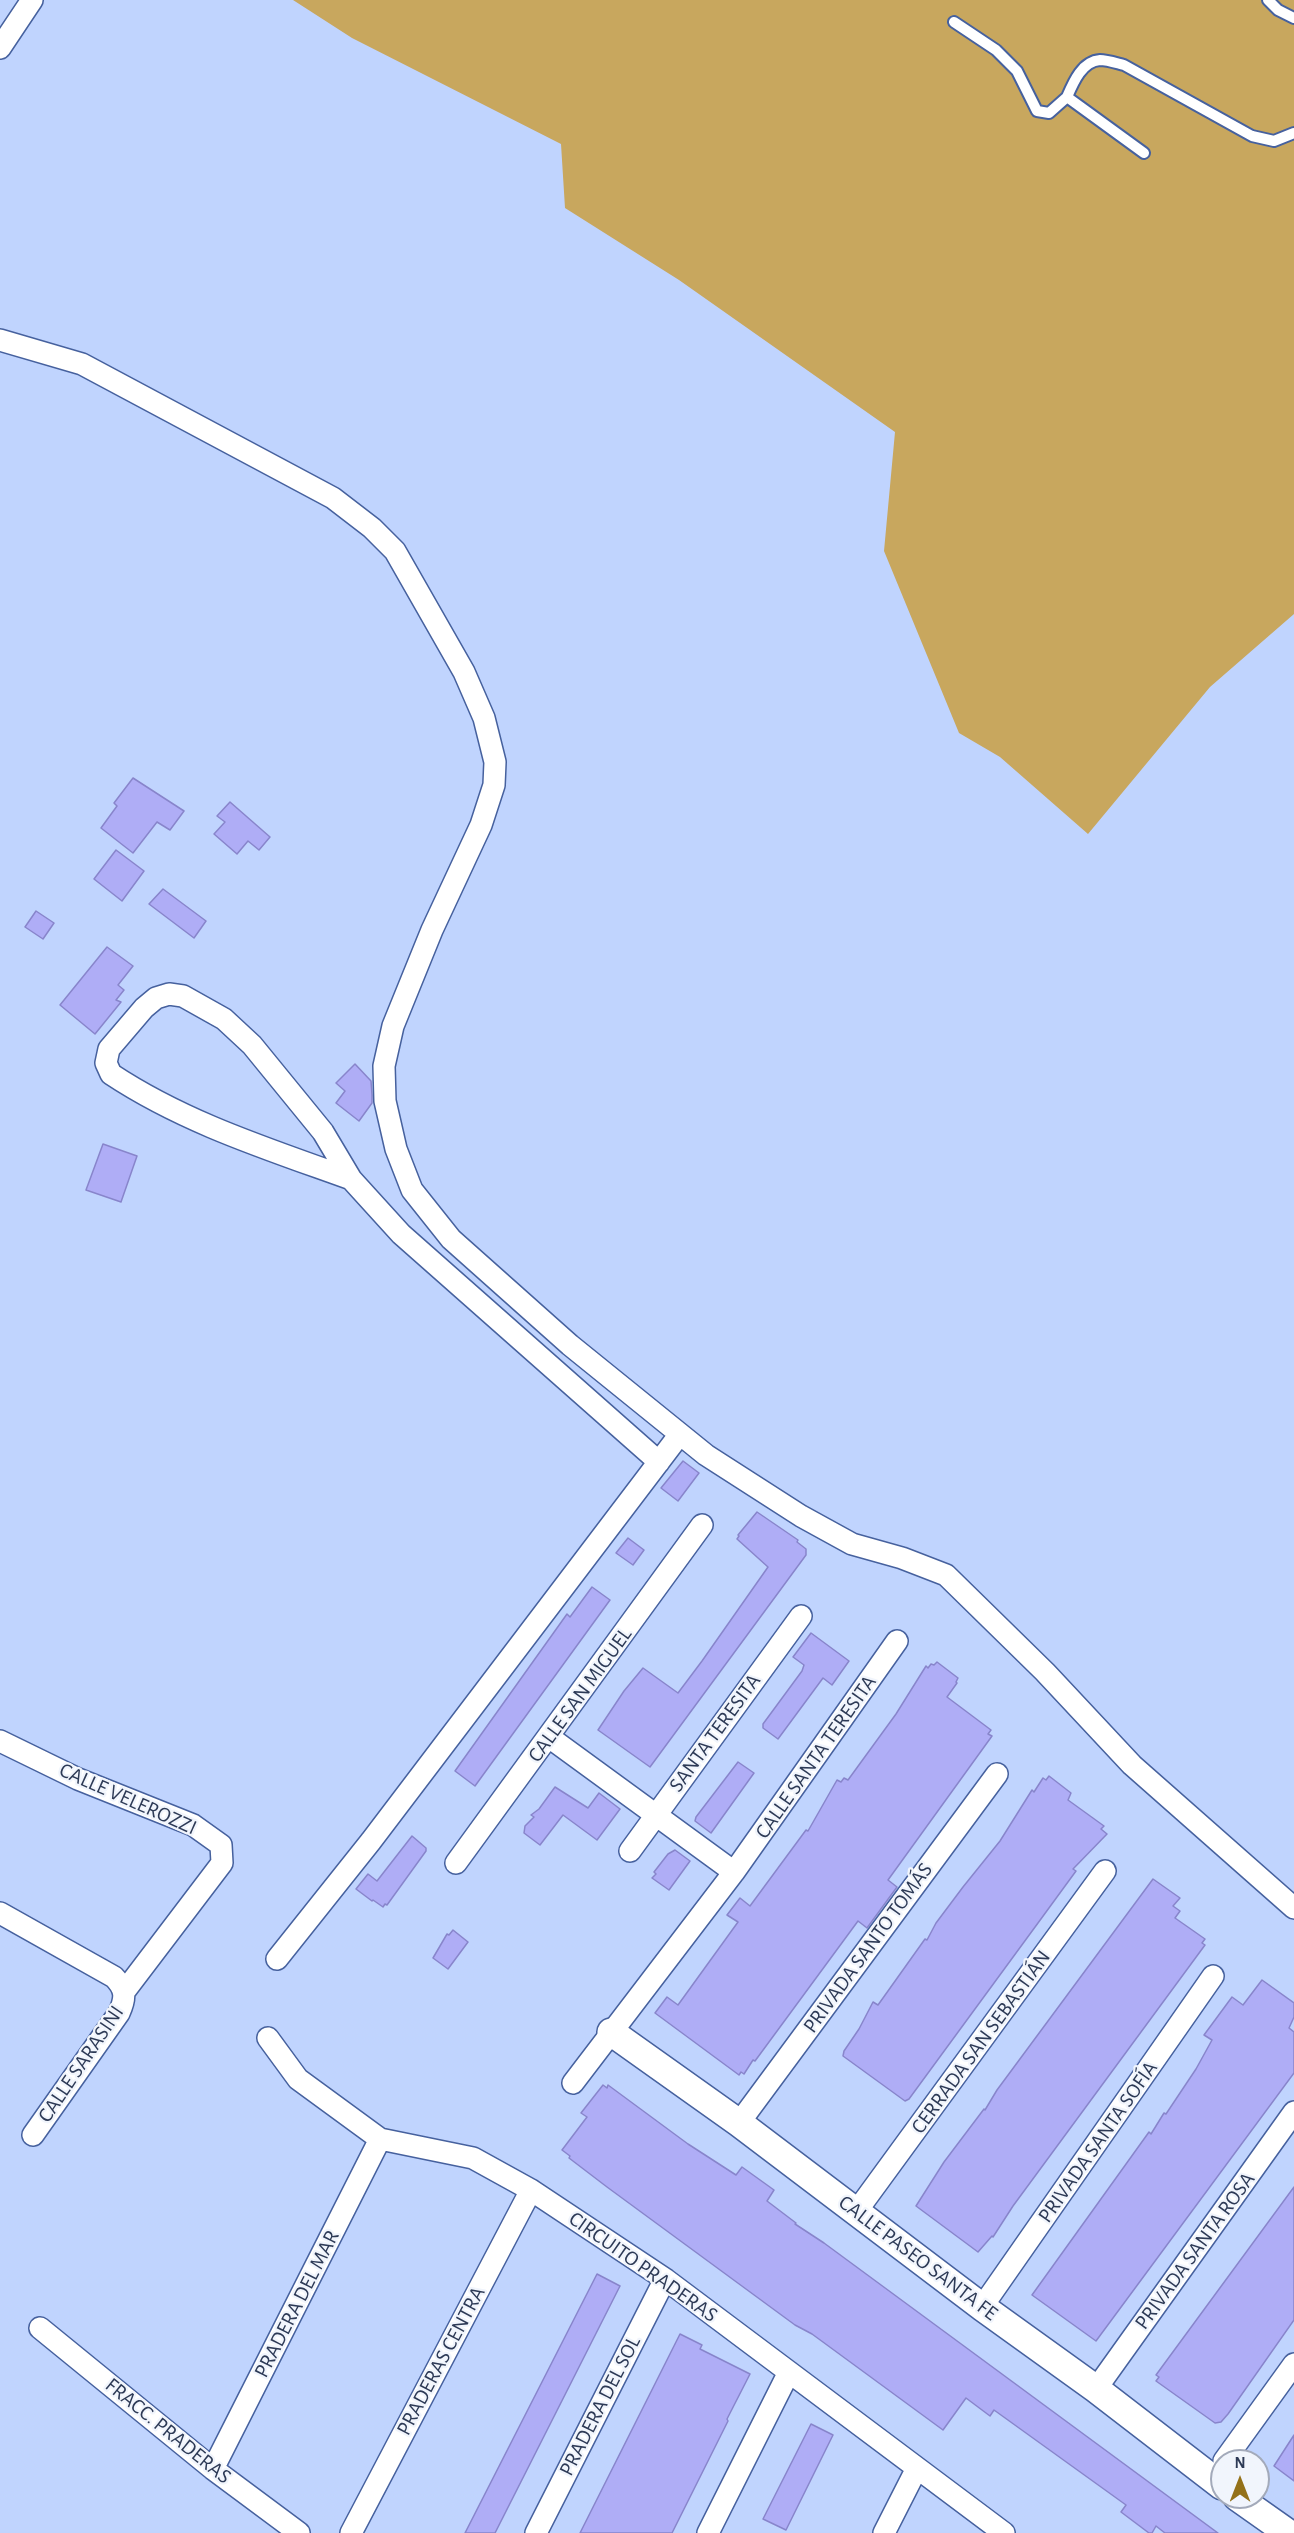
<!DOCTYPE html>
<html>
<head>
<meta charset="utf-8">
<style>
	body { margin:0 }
	#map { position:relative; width:1294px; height:2533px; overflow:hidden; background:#c0d4fe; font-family:"Alegreya Sans",sans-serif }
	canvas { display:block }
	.north { position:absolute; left:1210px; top:2449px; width:60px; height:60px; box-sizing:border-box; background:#f1f5fc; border:2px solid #a3aaba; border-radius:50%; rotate:0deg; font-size:16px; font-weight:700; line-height:24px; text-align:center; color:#2d3a56 }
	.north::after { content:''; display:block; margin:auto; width:21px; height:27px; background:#947119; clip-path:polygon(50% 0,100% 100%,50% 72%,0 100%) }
</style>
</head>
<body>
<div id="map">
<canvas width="1294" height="2533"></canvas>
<div class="north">N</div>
</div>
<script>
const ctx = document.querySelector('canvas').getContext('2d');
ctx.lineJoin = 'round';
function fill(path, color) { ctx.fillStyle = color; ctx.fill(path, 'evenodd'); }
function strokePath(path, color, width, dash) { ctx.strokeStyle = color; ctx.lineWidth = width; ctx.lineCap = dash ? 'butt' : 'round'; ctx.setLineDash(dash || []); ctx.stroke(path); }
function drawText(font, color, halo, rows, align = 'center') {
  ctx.font = font + ' "Alegreya Sans",sans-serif'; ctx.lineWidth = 4.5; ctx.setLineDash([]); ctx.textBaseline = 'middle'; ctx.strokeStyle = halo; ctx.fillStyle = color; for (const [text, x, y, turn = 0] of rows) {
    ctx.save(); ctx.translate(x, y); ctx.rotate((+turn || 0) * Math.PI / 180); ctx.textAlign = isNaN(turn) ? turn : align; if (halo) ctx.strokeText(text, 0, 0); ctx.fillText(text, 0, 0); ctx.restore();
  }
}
fill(new Path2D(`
	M 293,0 L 1294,0 L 1294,614 L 1210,687 L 1088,834 L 1000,757 L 959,733 L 884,551 L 895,432 L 679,280 L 565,208 L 561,144 L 352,38 Z`), '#c8a75e');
const building = new Path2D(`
	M 133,778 L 184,811 L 170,830 L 157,822 L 133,853 L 101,828 L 117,806 L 114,803 Z
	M 230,802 L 270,837 L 259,850 L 248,841 L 237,854 L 214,834 L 225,822 L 217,816 Z
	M 116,850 L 144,871 L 122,901 L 94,879 Z
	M 163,889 L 206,921 L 194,938 L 149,904 Z
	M 36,911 L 54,923 L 43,939 L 25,927 Z
	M 107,947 L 133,966 L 118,985 L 124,990 L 116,1000 L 121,1002 L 95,1034 L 60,1005 Z
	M 355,1064 L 371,1081 L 372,1095 L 372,1103 L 359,1121 L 336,1103 L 345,1091 L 336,1083 Z
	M 103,1144 L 137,1156 L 121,1202 L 86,1190 Z
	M 683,1461 L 699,1473 L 678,1501 L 661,1488 Z
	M 757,1512 L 798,1540 L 797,1542 L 806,1549 L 806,1555 L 650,1767 L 598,1730 L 624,1691 L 643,1668 L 678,1693 L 702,1661 L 768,1567 L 737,1539 L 739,1536 L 738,1535 Z
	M 628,1538 L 644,1550 L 633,1565 L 616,1553 Z
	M 592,1587 L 610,1600 L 475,1786 L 455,1771 L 567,1614 L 570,1617 Z
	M 811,1633 L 849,1661 L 832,1685 L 823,1678 L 778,1739 L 763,1728 L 763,1724 L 802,1671 L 804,1665 L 793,1657 Z
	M 937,1662 L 958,1678 L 956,1682 L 957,1683 L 947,1697 L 991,1730 L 988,1734 L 992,1736 L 888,1880 L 897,1887 L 867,1928 L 858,1921 L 755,2061 L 753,2060 L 744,2074 L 741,2072 L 739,2075 L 655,2013 L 667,1997 L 678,2005 L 738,1922 L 727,1915 L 740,1898 L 750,1906 L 806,1830 L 808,1831 L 837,1780 L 841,1782 L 844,1778 L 848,1780 L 896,1714 L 926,1666 L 928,1668 L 931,1664 L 934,1665 Z
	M 738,1762 L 754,1773 L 711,1833 L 695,1821 L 696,1817 Z
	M 1049,1776 L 1071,1793 L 1068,1800 L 1104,1826 L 1101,1829 L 1107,1834 L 1073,1869 L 1076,1871 L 1038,1923 L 909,2099 L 905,2101 L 843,2056 L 844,2051 L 859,2029 L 873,2002 L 878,2005 L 925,1939 L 927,1940 L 936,1923 L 963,1887 L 1000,1841 L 1032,1790 L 1034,1792 L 1043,1778 L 1046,1780 Z
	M 555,1787 L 588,1808 L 599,1793 L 620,1809 L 597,1840 L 563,1815 L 540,1845 L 524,1833 L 525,1826 L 534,1817 L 531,1815 L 539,1809 Z
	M 412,1836 L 426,1848 L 426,1851 L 387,1905 L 385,1904 L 383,1907 L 373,1900 L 372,1901 L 356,1889 L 368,1874 L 377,1881 Z
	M 675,1850 L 690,1861 L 669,1890 L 652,1878 L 656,1874 L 654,1872 L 668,1854 Z
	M 1153,1879 L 1180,1898 L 1173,1906 L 1180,1911 L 1175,1918 L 1205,1939 L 1202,1943 L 1205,1945 L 1013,2206 L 993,2237 L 992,2236 L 978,2252 L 916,2206 L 944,2162 L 984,2109 L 985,2110 L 997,2090 Z
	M 453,1930 L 468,1942 L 448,1969 L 433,1958 L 447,1934 L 449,1935 Z
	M 1262,1980 L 1294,2003 L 1294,2017 L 1289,2028 L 1294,2032 L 1294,2073 L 1096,2341 L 1032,2295 L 1149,2132 L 1151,2134 L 1164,2113 L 1166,2114 L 1196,2069 L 1212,2040 L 1204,2035 L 1232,1997 L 1243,2005 Z
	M 603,2085 L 607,2088 L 608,2085 L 688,2144 L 736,2175 L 742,2167 L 774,2190 L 767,2201 L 796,2223 L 795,2224 L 824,2243 L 1218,2533 L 1165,2533 L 1156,2526 L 1152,2533 L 1149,2533 L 1121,2512 L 1126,2505 L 994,2410 L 990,2416 L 966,2398 L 943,2430 L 812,2334 L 795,2325 L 607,2187 L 569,2158 L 570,2156 L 562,2150 L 587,2117 L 581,2113 Z
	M 1294,2187 L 1294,2320 L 1228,2414 L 1221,2422 L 1215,2423 L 1156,2381 L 1159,2377 L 1156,2375 Z
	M 597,2274 L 620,2286 L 495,2533 L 465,2533 Z
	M 680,2334 L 702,2345 L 700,2349 L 750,2374 L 727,2419 L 728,2421 L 672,2533 L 580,2533 Z
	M 811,2424 L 833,2435 L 786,2530 L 763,2519 Z
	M 1294,2435 L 1294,2481 L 1274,2466 Z`);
fill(building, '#afadf6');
strokePath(building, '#8885cb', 1.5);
const service = new Path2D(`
	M 1268,0 L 1278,10 L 1294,18
	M 954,22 L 996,50 L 1017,71 L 1037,111 L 1049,113 L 1067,97
	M 1144,153 L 1067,97 C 1073,83 1082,61 1100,60 C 1107,60 1116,63 1124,65 L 1252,136 L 1274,141 L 1294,133`);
const minor = new Path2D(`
	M 0,48 L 32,0
	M 0,340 L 82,364 L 333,498 L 372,528 L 395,551 L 464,672 L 484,718 L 495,762 L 494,785 L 481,825 L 432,930 L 393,1026 L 384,1066 L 385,1101 L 396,1149 L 412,1190 L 451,1239 L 570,1345 L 706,1455 L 801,1516 L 852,1544 L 902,1558 L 946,1575 L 1045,1672 L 1132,1765 L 1294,1908
	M 351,1179 C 268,1149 185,1123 111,1074 L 106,1063 L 109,1049 L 144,1008 L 156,998 L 169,994 L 183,996 L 224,1019 L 252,1045 L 323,1132 L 351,1179 L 401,1234 L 659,1462
	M 549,1737 L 734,1872
	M 0,1741 L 78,1779 L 193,1825 L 221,1845 L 222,1863 L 124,1992
	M 630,1851 L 801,1616
	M 456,1863 L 702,1525
	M 0,1913 L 114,1977 C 126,1989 126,1998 119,2013 L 33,2135
	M 277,1959 L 371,1841 L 680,1434
	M 268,2038 L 298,2079 L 380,2139 L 473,2158 L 531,2190 L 665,2279 L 1004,2533
	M 573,2083 L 734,1872 L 897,1641
	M 739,2123 L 997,1774
	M 856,2212 L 1105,1871
	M 982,2307 L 1213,1976
	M 40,2328 L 213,2469 L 299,2533
	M 1096,2389 L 1294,2112
	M 1224,2461 L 1294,2364
	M 213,2469 L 380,2139
	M 351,2533 L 531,2190
	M 536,2533 L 665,2279
	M 708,2533 L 789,2372
	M 884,2533 L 916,2470`);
const tertiary = new Path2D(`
	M 611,2032 L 739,2123 L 982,2307 L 1096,2389 L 1222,2486
	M 1237,2497 L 1288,2533`);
strokePath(service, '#46619e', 14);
strokePath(minor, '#46619e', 24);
strokePath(tertiary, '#46619e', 30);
strokePath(service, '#fff', 10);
strokePath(minor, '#fff', 21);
strokePath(tertiary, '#fff', 27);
drawText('21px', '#2d3a56', '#f1f5fc', [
	["CALLE SAN MIGUEL",580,1695,-54],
	["SANTA TERESITA",715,1733,-54],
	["CALLE SANTA TERESITA",816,1757,-55],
	["CALLE VELEROZZI",128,1799,24],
	["PRIVADA SANTO TOMÁS",868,1948,-54],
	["CERRADA SAN SEBASTIÁN",981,2042,-54],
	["CALLE SARASINI",81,2064,-56],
	["PRIVADA SANTA SOFÍA",1098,2142,-55],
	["PRIVADA SANTA ROSA",1195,2251,-54],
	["CALLE PASEO SANTA FE",918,2258,37],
	["CIRCUITO PRADERAS",643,2267,35],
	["PRADERA DEL MAR",297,2304,-63],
	["PRADERAS CENTRA",441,2361,-62],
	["PRADERA DEL SOL",600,2406,-63],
	["FRACC. PRADERAS",168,2431,39]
]);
</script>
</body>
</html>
